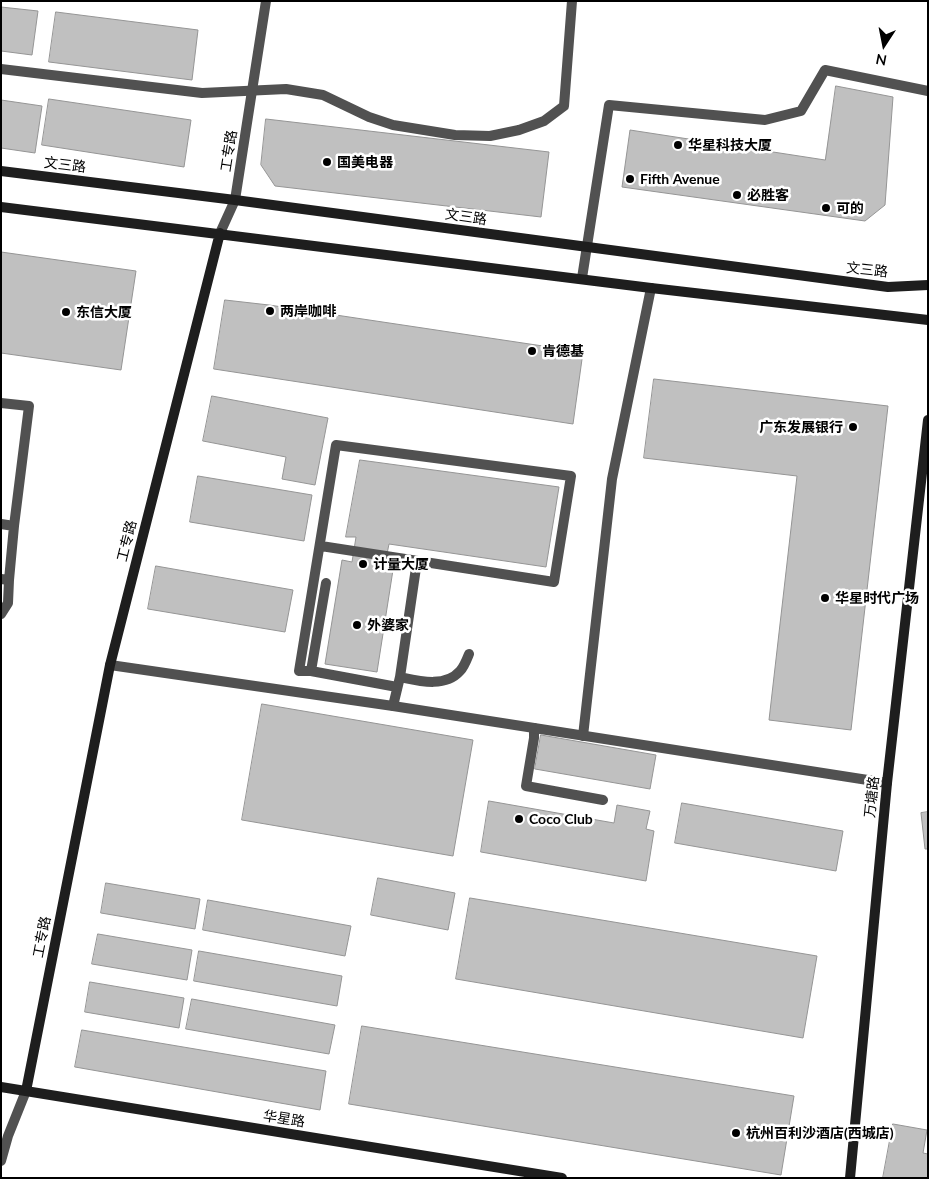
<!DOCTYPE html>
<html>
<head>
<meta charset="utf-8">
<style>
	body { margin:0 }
	#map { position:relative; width:929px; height:1179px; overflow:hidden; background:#fff; font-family:Lato,sans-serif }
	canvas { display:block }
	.frame { position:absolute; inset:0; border:2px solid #000; pointer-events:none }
	.north { position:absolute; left:859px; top:20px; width:50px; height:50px; -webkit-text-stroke:4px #fff; paint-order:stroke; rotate:191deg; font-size:14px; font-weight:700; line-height:20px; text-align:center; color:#000 }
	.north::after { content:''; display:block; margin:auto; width:18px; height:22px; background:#000; clip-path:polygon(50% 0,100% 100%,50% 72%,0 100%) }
</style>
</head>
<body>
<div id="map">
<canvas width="929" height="1179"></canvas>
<div class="frame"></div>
<div class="north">N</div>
</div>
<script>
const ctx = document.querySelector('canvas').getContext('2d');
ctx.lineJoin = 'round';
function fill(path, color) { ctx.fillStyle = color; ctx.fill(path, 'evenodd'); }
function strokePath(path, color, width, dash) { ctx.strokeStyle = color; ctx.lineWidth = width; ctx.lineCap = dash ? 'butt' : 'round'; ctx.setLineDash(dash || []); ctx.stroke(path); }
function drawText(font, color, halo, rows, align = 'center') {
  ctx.font = font + ' Lato,"Noto Sans SC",sans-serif'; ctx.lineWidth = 5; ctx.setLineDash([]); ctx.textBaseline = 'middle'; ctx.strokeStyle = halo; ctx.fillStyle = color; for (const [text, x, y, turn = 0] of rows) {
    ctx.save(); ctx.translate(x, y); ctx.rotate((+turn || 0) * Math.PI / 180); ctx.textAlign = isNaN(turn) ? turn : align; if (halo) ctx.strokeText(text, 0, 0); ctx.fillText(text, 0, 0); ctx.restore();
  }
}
const building = new Path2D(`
	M 1,7 L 38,11 L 32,55 L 1,51 Z
	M 56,12 L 198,30 L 192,80 L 49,62 Z
	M 836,86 L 893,97 L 885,205 L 865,221 L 622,187 L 630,130 L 825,160 Z
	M 49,99 L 191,120 L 184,167 L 42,145 Z
	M 1,100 L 42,106 L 35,153 L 1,148 Z
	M 266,119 L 549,152 L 541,217 L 275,186 L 261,165 Z
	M 1,252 L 136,271 L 121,370 L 1,353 Z
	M 225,300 L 269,305 L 583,352 L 573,424 L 214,369 Z
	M 654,379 L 888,406 L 851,730 L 769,720 L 797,476 L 644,458 Z
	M 212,396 L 328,418 L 315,485 L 282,479 L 286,457 L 203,441 Z
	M 360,460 L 559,487 L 546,567 L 389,544 L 384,569 L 393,570 L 377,672 L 325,664 L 342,560 L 352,562 L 356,537 L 346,537 Z
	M 198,476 L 312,495 L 304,541 L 190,522 Z
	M 156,566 L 293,590 L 285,632 L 148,609 Z
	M 262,704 L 473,740 L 453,856 L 242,820 Z
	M 541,735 L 656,755 L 650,789 L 535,769 Z
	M 489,801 L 614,823 L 617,805 L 650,811 L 646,829 L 654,831 L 646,881 L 481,852 Z
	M 682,803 L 843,831 L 836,871 L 675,843 Z
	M 928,812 L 928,849 L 925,849 L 921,813 Z
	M 378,878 L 455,893 L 448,930 L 371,915 Z
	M 106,883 L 200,899 L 195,929 L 101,913 Z
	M 470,898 L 817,956 L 803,1038 L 456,979 Z
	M 208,900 L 351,926 L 345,956 L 203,930 Z
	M 98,934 L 192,950 L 187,980 L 92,964 Z
	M 199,951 L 342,976 L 337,1006 L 194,981 Z
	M 90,982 L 184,998 L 179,1028 L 85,1012 Z
	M 192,999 L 335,1025 L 329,1054 L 186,1029 Z
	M 362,1026 L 794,1096 L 781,1175 L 349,1104 Z
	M 82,1030 L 326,1071 L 320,1110 L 75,1067 Z
	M 893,1124 L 927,1130 L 923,1153 L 928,1154 L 928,1178 L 883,1178 Z`);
fill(building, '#c0c0c0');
strokePath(building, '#959595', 1);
strokePath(new Path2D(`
	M 1,69 L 202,93 L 286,89 L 323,95 L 369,117 L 393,125 L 455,135 L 490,136 L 519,130 L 544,121 L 564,106 L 572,1
	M 582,278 L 609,105 L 765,120 L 801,111 L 825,70 L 928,91
	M 1,403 L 29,406 L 14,526 L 1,524
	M 321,546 L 554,582 L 571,476 L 336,445 L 299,671 L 311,671 L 397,687
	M 1,579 L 9,580 L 14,526
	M 1,614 L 8,603 L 9,580
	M 311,671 L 326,583
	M 400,677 C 419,681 445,688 460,671 C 464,667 467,659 469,654
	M 393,706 L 400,677 L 417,561
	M 534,728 L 534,738 L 526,786 L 603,800
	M 583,736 L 612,479 L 651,288`), '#515151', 10);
strokePath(new Path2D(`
	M 220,233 L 235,200 L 266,1
	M 110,665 L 393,706 L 887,783
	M 1,1161 L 8,1136 L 26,1091`), '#515151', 10);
strokePath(new Path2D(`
	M 1,171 L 235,200 L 888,287 L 928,285
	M 1,207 L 651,288 L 928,320
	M 1,1087 L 562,1178
	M 26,1091 L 110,665 L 220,233
	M 850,1178 L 887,783 L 928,420`), '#1e1e1e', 10);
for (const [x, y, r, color] of [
	[678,145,5,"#000"],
	[327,162,5,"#000"],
	[630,179,5,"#000"],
	[737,195,5,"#000"],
	[826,208,5,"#000"],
	[270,311,5,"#000"],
	[66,312,5,"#000"],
	[532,351,5,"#000"],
	[853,427,5,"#000"],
	[363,564,5,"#000"],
	[825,598,5,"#000"],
	[357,625,5,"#000"],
	[519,819,5,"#000"],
	[736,1133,5,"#000"]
]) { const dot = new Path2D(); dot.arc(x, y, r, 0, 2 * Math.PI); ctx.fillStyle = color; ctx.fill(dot); strokePath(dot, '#fff', 2); }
drawText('bold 14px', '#000', '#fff', [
	["华星科技大厦",688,145],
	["国美电器",337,162],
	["Fifth Avenue",640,179],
	["必胜客",747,195],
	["可的",836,208],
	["两岸咖啡",280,311],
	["东信大厦",76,312],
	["肯德基",542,351],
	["广东发展银行",843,427,"right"],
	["计量大厦",373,564],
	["华星时代广场",835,598],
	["外婆家",367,625],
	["Coco Club",529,819],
	["杭州百利沙酒店(西城店)",746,1133]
], 'left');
drawText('14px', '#000', '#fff', [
	["工专路",229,151,-81],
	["文三路",65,165,7],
	["文三路",466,217,8],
	["文三路",867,270,6],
	["工专路",127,541,-76],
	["万塘路",872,797,-84],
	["工专路",42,937,-79],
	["华星路",284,1119,9]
]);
</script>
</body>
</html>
